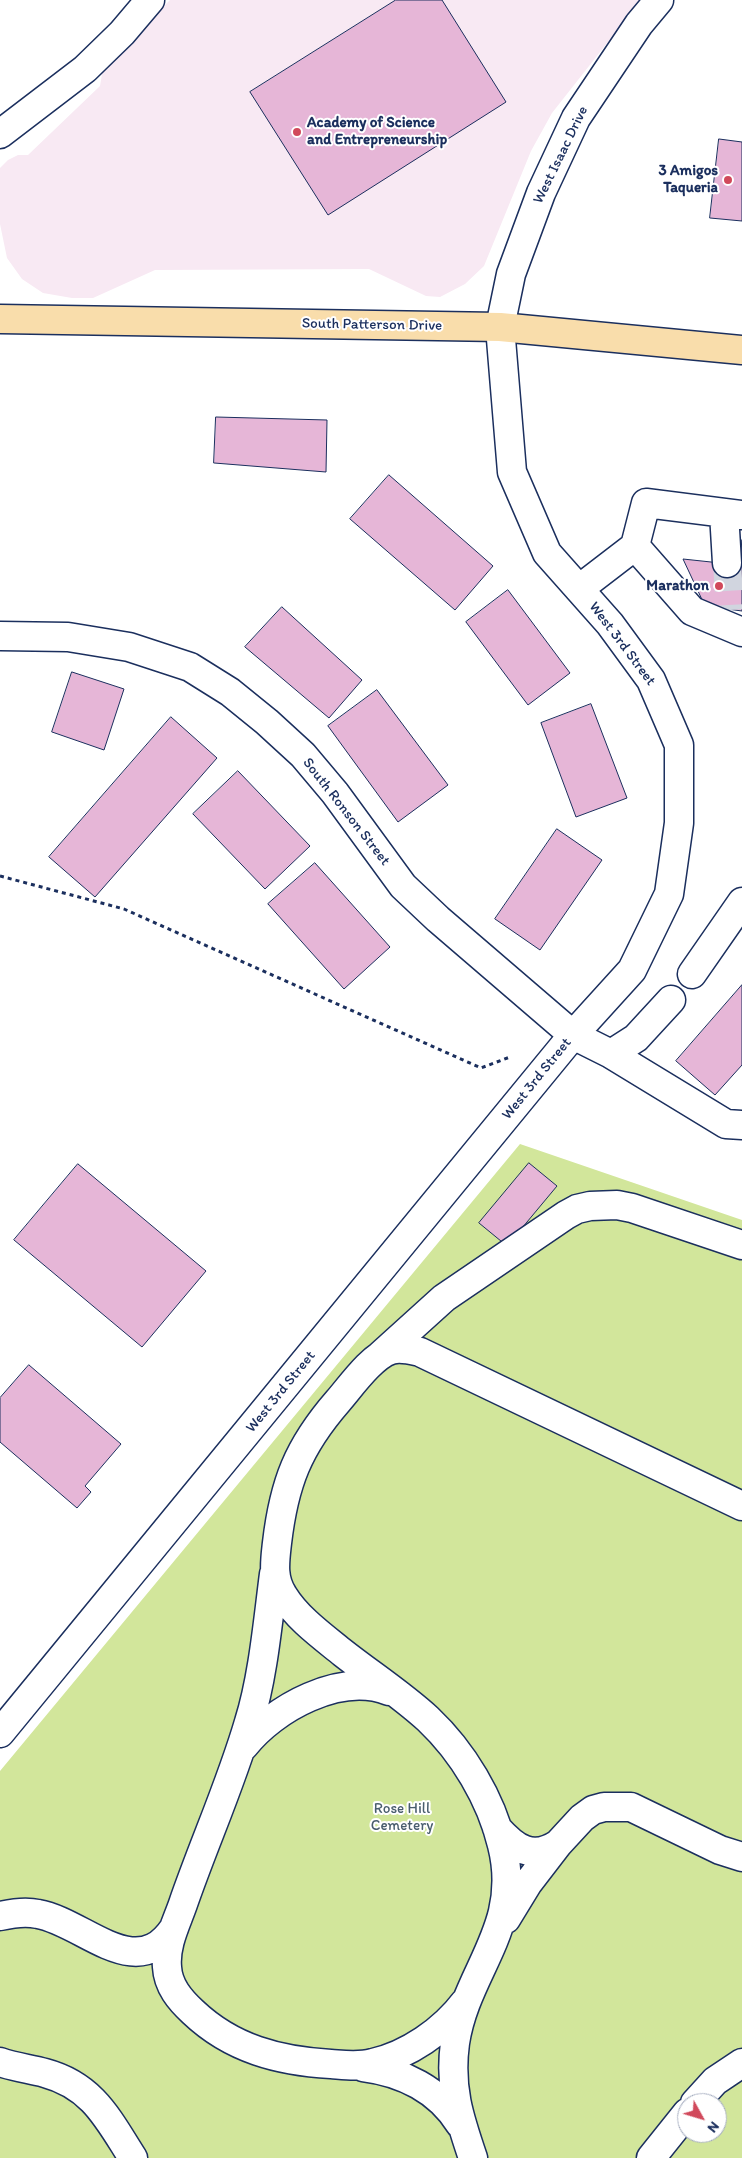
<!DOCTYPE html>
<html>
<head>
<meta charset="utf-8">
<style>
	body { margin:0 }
	#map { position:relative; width:742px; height:2158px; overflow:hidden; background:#fff; font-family:Itim,sans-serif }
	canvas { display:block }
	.north { position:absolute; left:677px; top:2093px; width:50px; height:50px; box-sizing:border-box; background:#fff; border:1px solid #a4acbf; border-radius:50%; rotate:129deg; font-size:14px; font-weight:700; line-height:20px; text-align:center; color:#1b2f5e }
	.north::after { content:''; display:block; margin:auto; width:18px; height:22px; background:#d1495b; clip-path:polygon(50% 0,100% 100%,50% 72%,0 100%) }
</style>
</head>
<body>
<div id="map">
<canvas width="742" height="2158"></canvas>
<div class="north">N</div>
</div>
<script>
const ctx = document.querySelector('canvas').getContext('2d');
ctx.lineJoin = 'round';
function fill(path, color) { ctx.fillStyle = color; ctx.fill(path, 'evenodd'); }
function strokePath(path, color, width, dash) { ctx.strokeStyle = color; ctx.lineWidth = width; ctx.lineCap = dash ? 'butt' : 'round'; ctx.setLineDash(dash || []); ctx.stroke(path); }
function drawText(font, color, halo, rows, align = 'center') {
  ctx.font = font + ' Itim,sans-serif'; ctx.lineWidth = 4; ctx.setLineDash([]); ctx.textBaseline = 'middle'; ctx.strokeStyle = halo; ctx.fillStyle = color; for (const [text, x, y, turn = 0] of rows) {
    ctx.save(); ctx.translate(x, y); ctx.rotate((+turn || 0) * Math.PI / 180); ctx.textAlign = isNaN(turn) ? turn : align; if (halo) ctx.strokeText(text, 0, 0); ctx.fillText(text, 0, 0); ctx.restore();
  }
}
fill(new Path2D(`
	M 170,0 L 641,0 L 552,113 L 531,151 L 484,266 L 465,284 L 440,297 L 426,296 L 369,269 L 155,270 L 93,298 L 72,298 L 43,293 L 22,279 L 7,258 L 0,224 L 0,168 L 8,160 L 18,155 L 28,155 L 100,86 L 103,68 Z`), '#f8e9f3');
fill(new Path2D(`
	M 520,1144 L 742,1220 L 742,2158 L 0,2158 L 0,1771 ZM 687,2103 L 717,2103 L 717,2133 L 687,2133 Z`), '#d2e69b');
const building = new Path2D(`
	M 396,0 L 442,0 L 506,102 L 328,215 L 250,92 Z
	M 719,139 L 742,142 L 742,221 L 710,218 Z
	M 216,417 L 327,420 L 326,472 L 214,463 Z
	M 389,475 L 493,566 L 455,610 L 350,519 Z
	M 742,540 L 742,611 L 705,606 L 683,559 L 739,565 Z
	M 508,590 L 570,673 L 528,705 L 466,622 Z
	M 282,607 L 362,680 L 329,718 L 245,647 Z
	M 72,672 L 124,689 L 104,750 L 52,732 Z
	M 377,690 L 448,785 L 398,822 L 328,726 Z
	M 591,704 L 627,798 L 576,817 L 541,723 Z
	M 171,717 L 217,758 L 95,897 L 49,857 Z
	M 238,771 L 310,846 L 265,889 L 193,814 Z
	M 557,829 L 602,860 L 540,950 L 495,919 Z
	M 315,863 L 390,947 L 344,989 L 268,904 Z
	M 742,985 L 742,1065 L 715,1095 L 676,1061 Z
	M 529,1163 L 557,1186 L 507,1246 L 479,1223 Z
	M 78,1164 L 206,1271 L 142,1347 L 14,1240 Z
	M 29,1365 L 121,1444 L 85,1486 L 91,1492 L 77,1508 L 0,1442 L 0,1398 Z`);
fill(building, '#e6b6d7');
strokePath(building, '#1b2f5e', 1);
strokePath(new Path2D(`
	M 727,563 L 730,610`), '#d1d5df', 28, [28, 14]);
const minor = new Path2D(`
	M 0,134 L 85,69 L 122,33 L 150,0
	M 724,513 L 727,563
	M 635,546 L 646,503 L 742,515
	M 579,589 L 635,546 L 692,611 L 742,632
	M 0,636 L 68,637 L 129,647 L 190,667 L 230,692 L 267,722 L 303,755 L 335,793 L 403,886 L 438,919 L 573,1035 L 611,1054 L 636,1038 L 671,1000
	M 692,974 L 742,902
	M 611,1054 L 726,1124 L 742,1125
	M 381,1355 L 444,1298 L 566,1215 L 577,1209 L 590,1206 L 617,1205 L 632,1208 L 742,1245
	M 274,1574 C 268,1620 263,1678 249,1722 C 231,1784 204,1843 183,1904 C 176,1924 165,1945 167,1967 C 168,1986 180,2000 193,2012 C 232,2049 279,2061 331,2064 C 345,2065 359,2067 373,2063 C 408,2055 443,2031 465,2002
	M 0,1733 L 573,1035 L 632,970 L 669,894 L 679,823 L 679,745 L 651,680 L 610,624 L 547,553 L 512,472 L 500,327 L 511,274 L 541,193 L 576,118 L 639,24 L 659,0
	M 244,1746 C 274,1708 340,1672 389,1691
	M 497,1828 C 515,1848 532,1861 558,1844
	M 0,1916 C 13,1913 25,1911 38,1914 C 84,1922 136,1985 174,1928
	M 506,1919 L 528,1883 L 558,1844 L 582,1818 L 593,1810 L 604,1807 L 631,1807 L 720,1850 L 742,1857
	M 0,2062 C 14,2067 30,2069 45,2073 C 93,2086 108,2119 133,2158
	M 363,2067 C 403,2072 439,2090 460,2124
	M 695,2103 L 715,2081 L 742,2063
	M 473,2158 C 459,2117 449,2087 455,2043 C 466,1970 523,1928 502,1845 C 491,1799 463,1752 428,1719 C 402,1695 371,1675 343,1653 C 322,1636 297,1618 283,1595 C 272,1578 275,1561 277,1543 C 284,1483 298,1447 338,1401 C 351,1386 372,1356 391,1350 C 400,1347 411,1350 420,1352 L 742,1506
	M 651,2158 L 687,2113`);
const major = new Path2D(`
	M 0,319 L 500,327 L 742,350`);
strokePath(minor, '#1b2f5e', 31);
strokePath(major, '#1b2f5e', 31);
strokePath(new Path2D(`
	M 0,876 L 124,909 L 481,1068 L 510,1057`), '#1b2f5e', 3, [4, 4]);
strokePath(minor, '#fff', 28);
strokePath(major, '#f9ddab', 28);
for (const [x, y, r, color] of [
	[297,132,5,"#d1495b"],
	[728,180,5,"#d1495b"],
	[719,586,5,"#d1495b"]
]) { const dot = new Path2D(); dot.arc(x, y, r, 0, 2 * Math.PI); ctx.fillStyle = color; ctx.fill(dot); strokePath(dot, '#fff', 2); }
drawText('bold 15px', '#1b2f5e', '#fff', [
	["Academy of Science",307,123,"left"],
	["and Entrepreneurship",307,140,"left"],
	["3 Amigos",718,171],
	["Taqueria",718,188],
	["Marathon",709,586]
], 'right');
drawText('15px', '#1b2f5e', '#fff', [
	["West Isaac Drive",561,155,-64],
	["South Patterson Drive",372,325,1],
	["West 3rd Street",622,644,53],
	["South Ronson Street",346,812,52],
	["West 3rd Street",537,1079,-51],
	["West 3rd Street",281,1392,-51]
]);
drawText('15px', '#495d6d', '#fff', [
	["Rose Hill",402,1809],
	["Cemetery",402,1826]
]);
</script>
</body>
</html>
